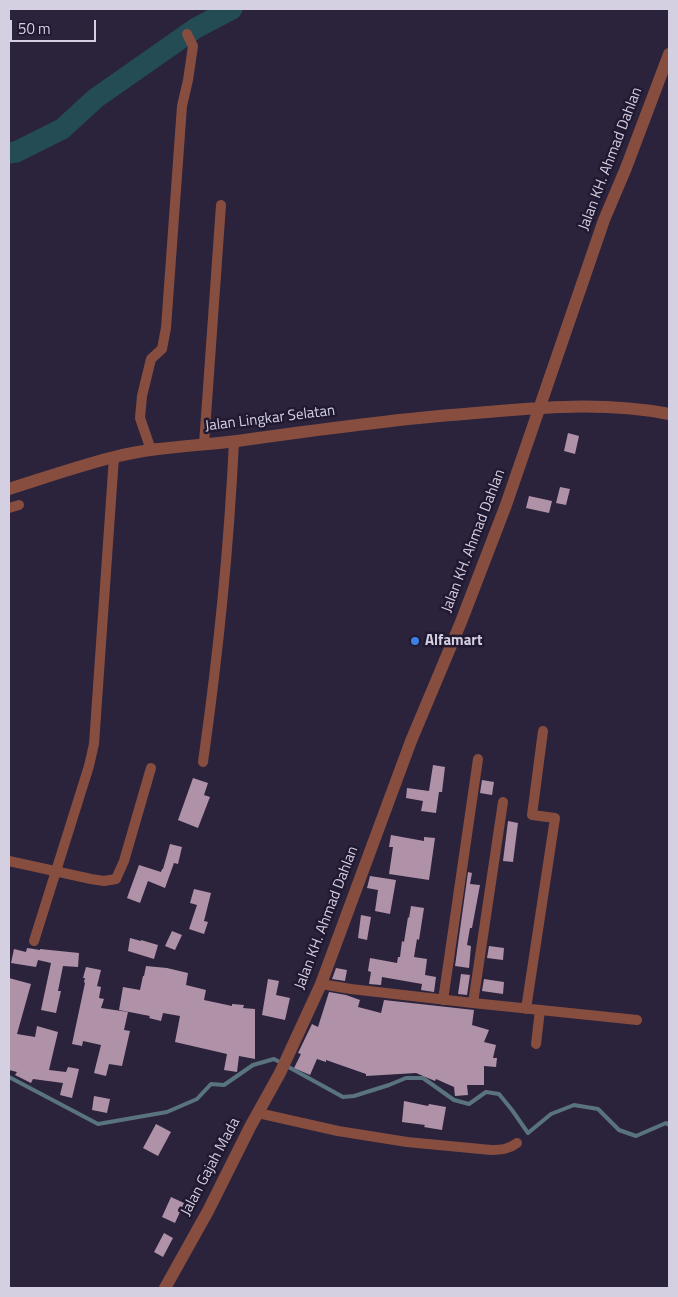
<!DOCTYPE html>
<html>
<head>
<meta charset="utf-8">
<style>
	body { margin:0 }
	#map { position:relative; width:678px; height:1297px; overflow:hidden; background:#2b233c; font-family:"Titillium Web",sans-serif }
	canvas { display:block }
	.frame { position:absolute; inset:0; border:10px solid #d5d0e1; pointer-events:none }
	.scale { position:absolute; left:10px; top:20px; width:86px; height:22px; box-sizing:border-box; border:2px solid #d5d0e1; border-top:0; padding-left:6px; font-size:15px; line-height:18px; white-space:nowrap; color:#d5d0e1; -webkit-text-stroke:4px #211932; paint-order:stroke }
</style>
</head>
<body>
<div id="map">
<canvas width="678" height="1297"></canvas>
<div class="frame"></div>
<div class="scale">50 m</div>
</div>
<script>
const ctx = document.querySelector('canvas').getContext('2d');
ctx.lineJoin = 'round';
function strokePath(path, color, width, dash) { ctx.strokeStyle = color; ctx.lineWidth = width; ctx.lineCap = dash ? 'butt' : 'round'; ctx.setLineDash(dash || []); ctx.stroke(path); }
function fill(path, color) { ctx.fillStyle = color; ctx.fill(path, 'evenodd'); }
function drawText(font, color, halo, rows, align = 'center') {
  ctx.font = font + ' "Titillium Web",sans-serif'; ctx.lineWidth = 5; ctx.setLineDash([]); ctx.textBaseline = 'middle'; ctx.strokeStyle = halo; ctx.fillStyle = color; for (const [text, x, y, turn = 0] of rows) {
    ctx.save(); ctx.translate(x, y); ctx.rotate((+turn || 0) * Math.PI / 180); ctx.textAlign = isNaN(turn) ? turn : align; if (halo) ctx.strokeText(text, 0, 0); ctx.fillText(text, 0, 0); ctx.restore();
  }
}
strokePath(new Path2D(`
	M 9,1077 L 98,1124 L 167,1112 L 197,1099 L 211,1084 L 224,1085 L 253,1065 L 274,1059 L 343,1097 L 354,1096 L 389,1085 L 406,1078 L 423,1078 L 454,1100 L 469,1104 L 486,1092 L 499,1094 L 512,1110 L 528,1133 L 551,1114 L 574,1105 L 598,1109 L 619,1130 L 636,1136 L 666,1123 L 669,1125`), '#59747e', 4);
strokePath(new Path2D(`
	M 9,153 L 16,152 L 62,129 L 96,98 L 196,28 L 232,9`), '#244c54', 21);
fill(new Path2D(`
	M 568,433 L 579,436 L 575,454 L 564,451 Z
	M 560,487 L 570,489 L 566,505 L 556,503 Z
	M 529,496 L 552,501 L 549,513 L 526,508 Z
	M 433,765 L 445,767 L 442,792 L 439,792 L 436,813 L 421,811 L 423,801 L 406,798 L 407,788 L 429,791 Z
	M 193,778 L 208,783 L 204,795 L 210,797 L 198,828 L 178,820 Z
	M 482,780 L 494,782 L 492,795 L 480,793 Z
	M 508,821 L 518,823 L 513,862 L 503,861 Z
	M 391,835 L 424,841 L 424,837 L 435,838 L 429,880 L 389,874 L 393,847 L 389,847 Z
	M 170,844 L 182,847 L 178,864 L 174,863 L 165,888 L 148,881 L 140,903 L 127,898 L 139,865 L 161,872 L 162,869 L 163,869 Z
	M 468,872 L 472,873 L 470,884 L 480,885 L 472,928 L 470,928 L 467,945 L 471,946 L 469,968 L 455,966 Z
	M 370,876 L 396,880 L 390,914 L 375,911 L 378,890 L 367,888 Z
	M 194,889 L 211,893 L 204,921 L 208,922 L 204,934 L 189,929 L 197,905 L 190,903 Z
	M 411,906 L 424,908 L 419,940 L 417,939 L 414,957 L 427,959 L 425,975 L 436,977 L 434,992 L 421,990 L 422,984 L 382,977 L 381,985 L 369,984 L 371,972 L 368,971 L 370,958 L 397,963 L 398,957 L 400,957 L 402,941 L 404,942 L 408,917 L 409,918 Z
	M 361,915 L 371,917 L 367,940 L 358,938 Z
	M 172,931 L 182,935 L 175,950 L 165,946 Z
	M 130,938 L 141,941 L 141,940 L 158,945 L 154,959 L 128,951 Z
	M 489,946 L 504,948 L 503,960 L 487,958 Z
	M 27,948 L 40,950 L 40,949 L 79,953 L 78,967 L 63,966 L 58,991 L 61,991 L 56,1013 L 41,1010 L 51,963 L 38,960 L 36,967 L 11,963 L 14,949 L 26,952 Z
	M 146,966 L 167,968 L 188,973 L 186,985 L 206,990 L 204,1000 L 232,1006 L 232,1004 L 244,1005 L 243,1008 L 255,1009 L 255,1059 L 239,1056 L 237,1072 L 224,1070 L 227,1054 L 175,1042 L 180,1016 L 163,1013 L 161,1021 L 149,1018 L 150,1016 L 119,1010 L 123,987 L 140,990 L 143,976 L 144,976 Z
	M 86,967 L 101,970 L 97,986 L 101,987 L 99,998 L 104,999 L 101,1008 L 128,1012 L 124,1030 L 130,1031 L 122,1066 L 109,1064 L 106,1076 L 94,1073 L 101,1045 L 83,1041 L 82,1046 L 72,1044 L 85,983 L 84,982 L 85,978 L 83,978 Z
	M 336,968 L 347,970 L 345,981 L 332,979 Z
	M 461,974 L 470,975 L 467,995 L 458,994 Z
	M 9,978 L 31,984 L 17,1034 L 35,1037 L 37,1026 L 58,1032 L 49,1070 L 66,1072 L 68,1067 L 79,1069 L 72,1098 L 60,1095 L 63,1083 L 33,1079 L 31,1083 L 15,1075 L 17,1072 L 9,1070 Z
	M 268,979 L 279,981 L 276,995 L 290,998 L 285,1020 L 262,1015 Z
	M 484,979 L 504,982 L 503,994 L 482,991 Z
	M 329,992 L 346,995 L 360,1000 L 358,1007 L 381,1013 L 384,1000 L 474,1010 L 472,1025 L 489,1030 L 484,1042 L 496,1045 L 493,1058 L 497,1058 L 496,1067 L 484,1066 L 484,1085 L 467,1085 L 468,1095 L 455,1096 L 454,1087 L 436,1079 L 435,1081 L 416,1073 L 366,1076 L 366,1074 L 326,1060 L 326,1062 L 317,1059 L 310,1075 L 294,1068 L 301,1054 L 298,1053 L 312,1024 L 318,1027 Z
	M 94,1096 L 110,1099 L 107,1113 L 92,1110 Z
	M 404,1101 L 428,1106 L 429,1104 L 446,1107 L 442,1130 L 424,1127 L 425,1125 L 402,1122 Z
	M 156,1124 L 171,1132 L 158,1156 L 143,1148 Z
	M 171,1197 L 184,1203 L 175,1223 L 162,1217 Z
	M 164,1233 L 173,1238 L 163,1257 L 154,1252 Z`), '#b092a8');
strokePath(new Path2D(`
	M 204,444 L 221,205
	M 151,450 L 140,418 L 142,396 L 151,359 L 162,349 L 166,328 L 182,106 L 188,80 L 193,46 L 187,34
	M 9,508 L 19,505
	M 203,762 C 218,656 229,548 234,441
	M 9,861 L 91,879 L 104,881 L 116,879 L 124,861 L 151,768
	M 34,941 L 89,766 L 94,744 L 114,457
	M 321,984 L 351,989 L 473,1003 L 637,1020
	M 443,1000 L 478,759
	M 473,1003 L 503,802
	M 526,1009 L 555,818 L 532,815 L 543,731
	M 536,1044 L 540,1010
	M 258,1113 L 338,1131 L 407,1142 L 491,1150 C 502,1150 509,1149 517,1143`), '#874e40', 10);
strokePath(new Path2D(`
	M 9,489 C 44,478 78,466 114,457 C 154,447 196,446 237,441 C 308,431 379,421 451,415 C 523,409 597,400 669,414
	M 165,1288 L 208,1211 L 250,1127 L 280,1073 L 321,984 L 411,741 L 461,622 L 506,505 L 604,220 L 626,168 L 669,54`), '#874e40', 12);
for (const [x, y, r, color] of [
	[415,641,5,"#3f7fe0"]
]) { const dot = new Path2D(); dot.arc(x, y, r, 0, 2 * Math.PI); ctx.fillStyle = color; ctx.fill(dot); strokePath(dot, '#211932', 2); }
drawText('15px', '#d5d0e1', '#211932', [
	["Jalan KH. Ahmad Dahlan",611,159,-69],
	["Jalan Lingkar Selatan",270,419,-7],
	["Jalan KH. Ahmad Dahlan",474,541,-69],
	["Jalan KH. Ahmad Dahlan",327,918,-69],
	["Jalan Gajah Mada",211,1167,-62]
]);
drawText('bold 15px', '#d5d0e1', '#211932', [
	["Alfamart",425,641]
], 'left');
</script>
</body>
</html>
